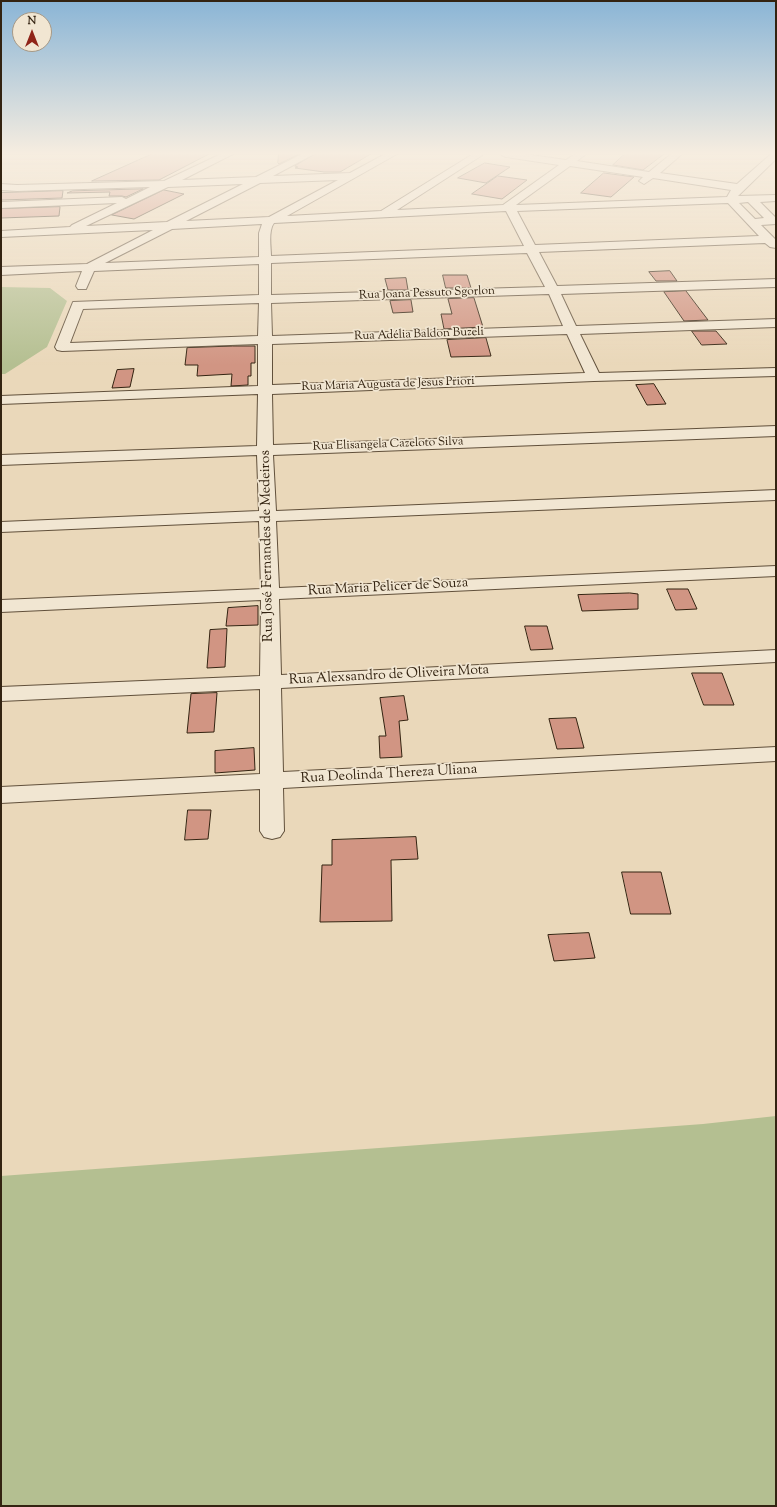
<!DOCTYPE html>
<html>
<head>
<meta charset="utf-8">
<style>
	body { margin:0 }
	#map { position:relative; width:777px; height:1507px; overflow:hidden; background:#ead8ba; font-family:"Sorts Mill Goudy",serif }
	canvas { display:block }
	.frame { position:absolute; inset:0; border:2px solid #332311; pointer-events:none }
	.north { position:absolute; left:12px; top:12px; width:40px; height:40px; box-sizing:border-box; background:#f1e6d2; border:1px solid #a59885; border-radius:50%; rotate:0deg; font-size:11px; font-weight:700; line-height:16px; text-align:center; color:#332311 }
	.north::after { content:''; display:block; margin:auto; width:14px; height:18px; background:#8f2418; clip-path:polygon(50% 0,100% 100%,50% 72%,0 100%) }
</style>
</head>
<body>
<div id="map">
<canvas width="777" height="1507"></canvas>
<div class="frame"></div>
<div class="north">N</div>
</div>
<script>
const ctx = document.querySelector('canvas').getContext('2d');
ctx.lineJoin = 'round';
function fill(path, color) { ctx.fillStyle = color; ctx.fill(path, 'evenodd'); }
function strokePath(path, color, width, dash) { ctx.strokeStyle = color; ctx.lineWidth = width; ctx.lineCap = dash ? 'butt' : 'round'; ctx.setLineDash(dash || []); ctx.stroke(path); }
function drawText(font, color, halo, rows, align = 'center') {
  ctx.font = font + ' "Sorts Mill Goudy",serif'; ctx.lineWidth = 3.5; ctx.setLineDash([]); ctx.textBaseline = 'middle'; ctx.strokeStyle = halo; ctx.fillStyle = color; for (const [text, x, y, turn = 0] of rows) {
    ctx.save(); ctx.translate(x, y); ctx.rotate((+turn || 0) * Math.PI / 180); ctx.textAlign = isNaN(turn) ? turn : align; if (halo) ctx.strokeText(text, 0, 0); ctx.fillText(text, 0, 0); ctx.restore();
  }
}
fill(new Path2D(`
	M 1,287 L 50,288 L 67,301 L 47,347 L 5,374 L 1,374 Z
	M 776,1116 L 776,1506 L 1,1506 L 1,1176 L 703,1124 Z`), '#b4bf91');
const building = new Path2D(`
	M 152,154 L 209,154 L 159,180 L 92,181 Z
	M 279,154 L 299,154 L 279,164 L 278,163 Z
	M 315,154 L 371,154 L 340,172 L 324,172 L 295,168 L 298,167 L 295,166 Z
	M 625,154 L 664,154 L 643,170 L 613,165 Z
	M 485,163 L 510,167 L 486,183 L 458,178 Z
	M 604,173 L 634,177 L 611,197 L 581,193 Z
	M 498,176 L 527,180 L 502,199 L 472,194 Z
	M 143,189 L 126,197 L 122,196 L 109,196 L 110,192 L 67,193 L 72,191 Z
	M 164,190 L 184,194 L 134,219 L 112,215 Z
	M 63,191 L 62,198 L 1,200 L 1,193 Z
	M 60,207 L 59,216 L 1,218 L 1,209 Z
	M 670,271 L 677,281 L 656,281 L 649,272 Z
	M 443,275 L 467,275 L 471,288 L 446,288 Z
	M 406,278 L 408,290 L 388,290 L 385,279 Z
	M 686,291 L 708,320 L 684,321 L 664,292 Z
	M 474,298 L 483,327 L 444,329 L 441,314 L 452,314 L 448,299 Z
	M 411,300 L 413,312 L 393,313 L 390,301 Z
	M 692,331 L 716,331 L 727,344 L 702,345 Z
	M 486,338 L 491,356 L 451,357 L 447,340 Z
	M 233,346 L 255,346 L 255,363 L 251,363 L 251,376 L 248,376 L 248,385 L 231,386 L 232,374 L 197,376 L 198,365 L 185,365 L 187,348 Z
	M 134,369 L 130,387 L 112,388 L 117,370 Z
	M 654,384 L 666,404 L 647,405 L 636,385 Z
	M 667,589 L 688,589 L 697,609 L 676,610 Z
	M 630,593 L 638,594 L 638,609 L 582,611 L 578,595 Z
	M 258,606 L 258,625 L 226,626 L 228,608 Z
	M 525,626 L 547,626 L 553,649 L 531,650 Z
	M 227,629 L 225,667 L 207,668 L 210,630 Z
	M 692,673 L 722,673 L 734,705 L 704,705 Z
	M 217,693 L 214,732 L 187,733 L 191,694 Z
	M 404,696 L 408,720 L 399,721 L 402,757 L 380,758 L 379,736 L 386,736 L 380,698 Z
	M 576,718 L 584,748 L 557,749 L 549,719 Z
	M 254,748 L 255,770 L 215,773 L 215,751 Z
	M 188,810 L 211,810 L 208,839 L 185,840 Z
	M 416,837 L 418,859 L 391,860 L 392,921 L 320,922 L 322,865 L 332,865 L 332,840 Z
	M 622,872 L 661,872 L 671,914 L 631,914 Z
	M 589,933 L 595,958 L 554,961 L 548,935 Z`);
fill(building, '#d19583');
strokePath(building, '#332311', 1);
const minor = new Path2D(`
	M 221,154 L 233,154 L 182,180 L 256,177 L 302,154 L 314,154 L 273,176 L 350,173 L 385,154 L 397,154 L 287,216 L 381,211 L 473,154 L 484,154 L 397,210 L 503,205 L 559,165 L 506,157 L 503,156 L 501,154 L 524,154 L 566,160 L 575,154 L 586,154 L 577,161 L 649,172 L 671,154 L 682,154 L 660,173 L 737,184 L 771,154 L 776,154 L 776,159 L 738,196 L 776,195 L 776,201 L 760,202 L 776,218 L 776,224 L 761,225 L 776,240 L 776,248 L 770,247 L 765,243 L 539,252 L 557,286 L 776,279 L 776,287 L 561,294 L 576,326 L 776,319 L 776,327 L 580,334 L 599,373 L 776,368 L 776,376 L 594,381 L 272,394 L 273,445 L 776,426 L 776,436 L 273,455 L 276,511 L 776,490 L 776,500 L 276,521 L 279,588 L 776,566 L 776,576 L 279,599 L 281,675 L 776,650 L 776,662 L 281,688 L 283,772 L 776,747 L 776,761 L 283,788 L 284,831 L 280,837 L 272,839 L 264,837 L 260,831 L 260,789 L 1,803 L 1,787 L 260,774 L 260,689 L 1,701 L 1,687 L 260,676 L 261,600 L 1,612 L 1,600 L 261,589 L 259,521 L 1,532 L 1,522 L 259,511 L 257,455 L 1,465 L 1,455 L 257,446 L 258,394 L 1,404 L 1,396 L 258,386 L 258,344 L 62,351 L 57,350 L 55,347 L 73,302 L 259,295 L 259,264 L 94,271 L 86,289 L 78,289 L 76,286 L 82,271 L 1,275 L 1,267 L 87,264 L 153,230 L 1,237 L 1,231 L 70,227 L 72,225 L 117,203 L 1,208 L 1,202 L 122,197 L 126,199 L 150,187 L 17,191 L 1,190 L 1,184 L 17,185 L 164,181 ZM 570,166 L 643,177 L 639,181 L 644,184 L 653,178 L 731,190 L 727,197 L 516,205 ZM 338,180 L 269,217 L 186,221 L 260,183 ZM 243,184 L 167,222 L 86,226 L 168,187 ZM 748,202 L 764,218 L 755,219 L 739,203 ZM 728,203 L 759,236 L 535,245 L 517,211 ZM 506,211 L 524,246 L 271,256 C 271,247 268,231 274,223 ZM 262,224 L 259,233 L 259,257 L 105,263 L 172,229 ZM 527,253 L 545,287 L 271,295 L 271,263 ZM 549,294 L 563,326 L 272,336 L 271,303 ZM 259,303 L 258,336 L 70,343 L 83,309 ZM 567,334 L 585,373 L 272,385 L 272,344 Z`);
strokePath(minor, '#61503b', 2);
fill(minor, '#f1e6d2');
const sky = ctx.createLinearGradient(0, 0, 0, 365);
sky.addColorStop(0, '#8ab5d6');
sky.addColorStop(0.42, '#f6ede0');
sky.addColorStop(1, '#f6ede000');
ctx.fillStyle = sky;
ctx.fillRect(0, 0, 777, 365);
drawText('12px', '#332311', '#f1e6d2', [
	["Rua Joana Pessuto Sgorlon",427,294,-2],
	["Rua Adélia Baldon Buzeli",419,335,-2],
	["Rua Maria Augusta de Jesus Priori",388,385,-2],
	["Rua Elisangela Cazeloto Silva",388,445,-2]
]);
drawText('14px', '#332311', '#f1e6d2', [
	["Rua José Fernandes de Medeiros",268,546,-91],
	["Rua Maria Pelicer de Souza",388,588,-3],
	["Rua Alexsandro de Oliveira Mota",389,676,-3],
	["Rua Deolinda Thereza Uliana",389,775,-3]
]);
</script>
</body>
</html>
